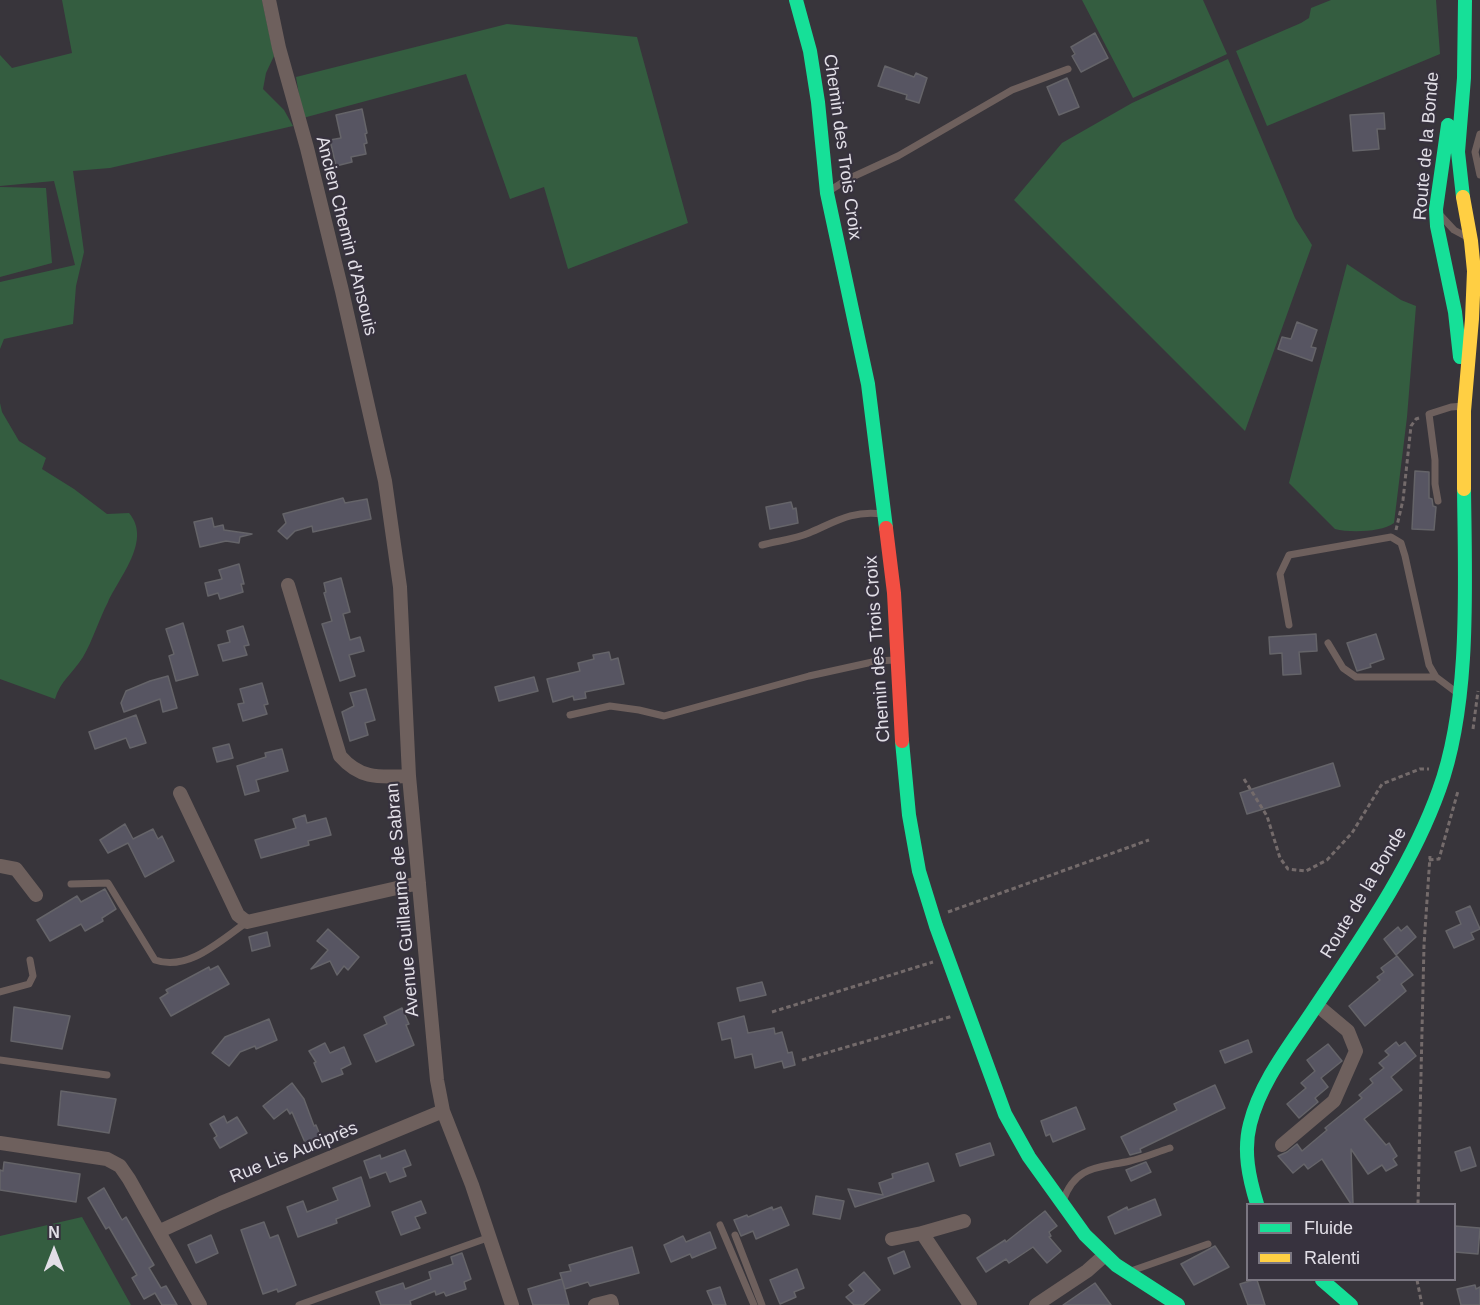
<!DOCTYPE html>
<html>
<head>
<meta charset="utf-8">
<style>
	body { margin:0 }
	#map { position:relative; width:1480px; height:1305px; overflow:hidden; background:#38353b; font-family:Helvetica,sans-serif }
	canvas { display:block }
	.legend { position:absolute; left:1246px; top:1203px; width:210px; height:78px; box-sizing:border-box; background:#37323e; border:2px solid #7b7782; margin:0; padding:8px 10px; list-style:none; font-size:18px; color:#e2dfe7 }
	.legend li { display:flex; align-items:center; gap:12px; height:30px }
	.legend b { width:30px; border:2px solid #7b7782 }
	.north { position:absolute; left:24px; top:1221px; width:60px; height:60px; -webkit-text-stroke:4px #37323e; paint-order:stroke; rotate:0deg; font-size:16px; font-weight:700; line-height:24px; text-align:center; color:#e2dfe7 }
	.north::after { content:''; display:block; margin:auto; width:21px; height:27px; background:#e2dfe7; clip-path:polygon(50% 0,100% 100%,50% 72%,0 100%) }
</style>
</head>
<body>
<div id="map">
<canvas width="1480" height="1305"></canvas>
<ul class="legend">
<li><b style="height:8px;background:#16e098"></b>Fluide</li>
<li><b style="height:8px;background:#ffcf43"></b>Ralenti</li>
</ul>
<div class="north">N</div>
</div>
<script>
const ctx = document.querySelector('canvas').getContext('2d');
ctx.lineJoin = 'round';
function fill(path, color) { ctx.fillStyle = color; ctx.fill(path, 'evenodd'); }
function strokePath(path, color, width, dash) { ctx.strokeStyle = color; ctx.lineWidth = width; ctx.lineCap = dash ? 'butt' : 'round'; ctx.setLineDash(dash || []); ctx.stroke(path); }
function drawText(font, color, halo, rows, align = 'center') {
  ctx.font = font + ' Helvetica,sans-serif'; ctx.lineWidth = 4.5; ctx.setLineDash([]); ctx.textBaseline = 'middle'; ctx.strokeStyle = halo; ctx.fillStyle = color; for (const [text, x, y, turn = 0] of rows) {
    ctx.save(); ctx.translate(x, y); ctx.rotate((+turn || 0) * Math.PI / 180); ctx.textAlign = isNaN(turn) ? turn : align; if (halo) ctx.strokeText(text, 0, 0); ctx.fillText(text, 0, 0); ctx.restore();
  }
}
fill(new Path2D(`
	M 62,0 L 262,0 L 274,56 L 266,73 L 263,89 L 284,110 L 293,126 L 110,168 L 73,171 L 84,252 L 76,286 L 73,324 L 4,339 L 0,349 L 0,282 L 75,265 L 54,181 L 0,186 L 0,55 L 12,68 L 72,53 Z
	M 1082,0 L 1203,0 L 1227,54 L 1133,98 Z
	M 1331,0 L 1436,0 L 1440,54 L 1267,126 L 1236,51 L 1301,23 L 1309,18 L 1311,8 Z
	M 507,24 L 637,37 L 688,223 L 568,269 L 544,187 L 510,199 L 466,74 L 303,118 L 296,77 Z
	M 1228,59 L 1295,218 L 1312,245 L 1245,431 L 1014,200 L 1062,143 L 1132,103 Z
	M 0,187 L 46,188 L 52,263 L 0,277 Z
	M 1347,264 L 1401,300 L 1416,306 L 1407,417 L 1394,523 C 1382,532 1350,533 1335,529 L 1289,483 Z
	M 0,403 L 2,412 L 19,441 L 46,458 L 42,469 L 74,489 L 107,514 L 129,513 C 152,540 120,576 108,602 C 99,619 93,640 83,657 C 74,672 60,681 55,699 L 0,679 Z
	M 82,1217 L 131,1305 L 0,1305 L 0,1236 Z`), '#345d40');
const building = new Path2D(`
	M 1095,33 L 1108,58 L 1081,72 L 1072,56 L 1075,54 L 1071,47 Z
	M 885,66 L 914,77 L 916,73 L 927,78 L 919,103 L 906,99 L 907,95 L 878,86 Z
	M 1067,78 L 1079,107 L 1059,115 L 1047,87 Z
	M 362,109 L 367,133 L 365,134 L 367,143 L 364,144 L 366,154 L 351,157 L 352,162 L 336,166 L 330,140 L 341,138 L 336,115 Z
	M 1384,113 L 1385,129 L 1377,129 L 1379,149 L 1353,151 L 1350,115 Z
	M 1297,322 L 1317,330 L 1311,347 L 1316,348 L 1312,361 L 1278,349 L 1282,337 L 1291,339 Z
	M 1415,471 L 1429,472 L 1429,498 L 1432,499 L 1433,506 L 1436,507 L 1434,530 L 1412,529 Z
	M 343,498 L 345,503 L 367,499 L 371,519 L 313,532 L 312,526 L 295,531 L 287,539 L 278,531 L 286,523 L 283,514 Z
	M 791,502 L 793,509 L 796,508 L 798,523 L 770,529 L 766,507 Z
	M 212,518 L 214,527 L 223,525 L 224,530 L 252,534 L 240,537 L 239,543 L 226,541 L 200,547 L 194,522 Z
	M 239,564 L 244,584 L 241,584 L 243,592 L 220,599 L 218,593 L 208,596 L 205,583 L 222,579 L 219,570 Z
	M 341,578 L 350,612 L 343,614 L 350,640 L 360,637 L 364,651 L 349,655 L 355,676 L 340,681 L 322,624 L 332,621 L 324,593 L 326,592 L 324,583 Z
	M 183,623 L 198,675 L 176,681 L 169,656 L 174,654 L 166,629 Z
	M 243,626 L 249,645 L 244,646 L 247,655 L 223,661 L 218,645 L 230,642 L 227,631 Z
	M 1316,634 L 1317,651 L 1299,652 L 1301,674 L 1283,675 L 1282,653 L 1270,654 L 1269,637 Z
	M 1376,634 L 1384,659 L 1370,664 L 1371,667 L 1357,671 L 1347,643 Z
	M 609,652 L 611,660 L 618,658 L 624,684 L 585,692 L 586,698 L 574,700 L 573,696 L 553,702 L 547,679 L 580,671 L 578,663 L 594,659 L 593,655 Z
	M 168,676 L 177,708 L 163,712 L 160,699 L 124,712 L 121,703 L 126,691 L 150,681 Z
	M 534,677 L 538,691 L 499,701 L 495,687 Z
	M 262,683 L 268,704 L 264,705 L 267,714 L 243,721 L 238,704 L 244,703 L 240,689 Z
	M 366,689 L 375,720 L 365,723 L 368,735 L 350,741 L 342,712 L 354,706 L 350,693 Z
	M 136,715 L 146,743 L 130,748 L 126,738 L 95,749 L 89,732 Z
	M 229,744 L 233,758 L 217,762 L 213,748 Z
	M 282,749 L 288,771 L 256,780 L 259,791 L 245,795 L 237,766 L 266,757 L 265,753 Z
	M 1333,763 L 1340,786 L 1247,814 L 1240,793 Z
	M 305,815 L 307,823 L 326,818 L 331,835 L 308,841 L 309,845 L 261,858 L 255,840 L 296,828 L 293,819 Z
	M 125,824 L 133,839 L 153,829 L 158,839 L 162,836 L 174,861 L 145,877 L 128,843 L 108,853 L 100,840 Z
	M 105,889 L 116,909 L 102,918 L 103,921 L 85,931 L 81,924 L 50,941 L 37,920 L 77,896 L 81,902 Z
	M 1470,906 L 1480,929 L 1471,933 L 1474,939 L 1454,948 L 1446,931 L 1461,924 L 1456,912 Z
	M 1407,926 L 1416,937 L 1396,955 L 1384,939 L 1398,927 L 1401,931 Z
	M 328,929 L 359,957 L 348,970 L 344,966 L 337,975 L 330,961 L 311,969 L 328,950 L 317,941 Z
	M 267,932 L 270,946 L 252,951 L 249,937 Z
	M 1397,956 L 1413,975 L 1401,984 L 1406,991 L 1365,1026 L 1349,1006 L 1380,980 L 1377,977 L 1384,972 L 1381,968 Z
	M 218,966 L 229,984 L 171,1016 L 160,998 L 168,993 L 166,990 L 209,967 L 210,970 Z
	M 762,982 L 766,995 L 740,1001 L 737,988 Z
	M 14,1007 L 70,1016 L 62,1049 L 11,1041 Z
	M 402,1008 L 409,1024 L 406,1025 L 414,1045 L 376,1062 L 364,1035 L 387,1024 L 384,1017 Z
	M 744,1016 L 748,1033 L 774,1028 L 775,1034 L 782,1032 L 788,1053 L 792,1052 L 795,1065 L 784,1068 L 782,1061 L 755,1068 L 752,1054 L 735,1058 L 731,1038 L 722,1040 L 718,1023 Z
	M 269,1019 L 277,1040 L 256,1049 L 255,1046 L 240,1052 L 229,1066 L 212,1053 L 225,1037 Z
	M 1248,1040 L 1252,1052 L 1225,1063 L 1220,1051 Z
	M 1396,1042 L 1399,1046 L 1405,1042 L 1416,1056 L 1391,1077 L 1402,1090 L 1364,1119 L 1386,1145 L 1389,1143 L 1397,1156 L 1393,1159 L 1397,1165 L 1386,1171 L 1382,1165 L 1368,1174 L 1351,1149 L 1353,1204 L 1351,1204 L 1322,1159 L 1308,1169 L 1304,1164 L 1293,1173 L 1278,1156 L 1287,1152 L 1297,1144 L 1302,1151 L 1327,1130 L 1325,1128 L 1362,1098 L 1359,1095 L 1373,1083 L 1370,1079 L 1384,1068 L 1379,1063 L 1389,1055 L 1385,1051 Z
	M 325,1043 L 330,1053 L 344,1047 L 351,1064 L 341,1069 L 343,1074 L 322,1082 L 314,1063 L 316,1062 L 309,1051 Z
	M 1328,1044 L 1342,1061 L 1321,1078 L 1328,1087 L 1315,1098 L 1318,1102 L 1299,1118 L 1287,1104 L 1306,1088 L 1301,1083 L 1315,1071 L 1307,1060 Z
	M 292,1083 L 304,1099 L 314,1126 L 316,1125 L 324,1145 L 309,1152 L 292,1112 L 290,1114 L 287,1109 L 274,1119 L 263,1106 Z
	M 1215,1085 L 1225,1108 L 1140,1149 L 1141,1152 L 1130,1155 L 1121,1137 L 1177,1110 L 1174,1104 Z
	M 61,1091 L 116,1099 L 109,1133 L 58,1125 Z
	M 1076,1107 L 1085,1129 L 1053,1142 L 1050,1134 L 1046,1136 L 1041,1121 Z
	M 224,1116 L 227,1123 L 237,1117 L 247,1133 L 220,1148 L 214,1138 L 217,1136 L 210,1124 Z
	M 990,1143 L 994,1155 L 960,1166 L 956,1154 Z
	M 1470,1147 L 1476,1166 L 1461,1171 L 1455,1152 Z
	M 405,1150 L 411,1165 L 403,1168 L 406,1176 L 390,1182 L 386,1172 L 370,1178 L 364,1161 L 380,1155 L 381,1159 Z
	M 4,1162 L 80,1174 L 76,1202 L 0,1190 L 0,1170 L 3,1171 Z
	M 1146,1162 L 1151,1172 L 1131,1181 L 1126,1170 Z
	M 928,1163 L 934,1181 L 855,1207 L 848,1189 L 883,1195 L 879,1183 L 893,1178 L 892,1174 Z
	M 361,1177 L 370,1206 L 336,1219 L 337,1223 L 298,1237 L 287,1207 L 303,1201 L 307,1212 L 338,1200 L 333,1188 Z
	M 104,1188 L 122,1220 L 126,1217 L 154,1265 L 149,1268 L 161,1288 L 166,1286 L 177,1305 L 162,1305 L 155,1293 L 144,1299 L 132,1278 L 137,1275 L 109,1227 L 106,1229 L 88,1198 Z
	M 816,1196 L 844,1201 L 840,1219 L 813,1214 Z
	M 1155,1199 L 1161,1215 L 1115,1234 L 1108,1217 L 1127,1207 L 1128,1210 Z
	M 421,1201 L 426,1213 L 415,1217 L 420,1228 L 401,1235 L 392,1212 Z
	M 772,1207 L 773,1210 L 781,1207 L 789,1225 L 756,1239 L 753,1231 L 741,1236 L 734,1220 L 747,1215 L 748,1217 Z
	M 1045,1211 L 1057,1226 L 1049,1232 L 1051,1236 L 1049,1237 L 1061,1251 L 1047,1263 L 1033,1247 L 1009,1263 L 1006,1259 L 986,1272 L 977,1258 L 1005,1240 L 1006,1242 Z
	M 264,1222 L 270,1238 L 278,1235 L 296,1285 L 278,1292 L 277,1289 L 263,1294 L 241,1230 Z
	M 1455,1226 L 1480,1228 L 1478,1254 L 1455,1252 Z
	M 710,1232 L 716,1248 L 692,1258 L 690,1254 L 671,1262 L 664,1245 L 683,1236 L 686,1242 Z
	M 211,1235 L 218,1253 L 196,1263 L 188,1245 Z
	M 1215,1246 L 1229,1267 L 1194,1285 L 1181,1264 Z
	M 632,1247 L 639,1273 L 590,1286 L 588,1282 L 565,1289 L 560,1273 L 571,1271 L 569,1265 Z
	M 904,1251 L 910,1267 L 894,1274 L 888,1258 Z
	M 462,1253 L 471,1279 L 464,1282 L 466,1289 L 446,1296 L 444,1292 L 436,1295 L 435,1291 L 410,1301 L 411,1305 L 381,1305 L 376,1292 L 403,1283 L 405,1289 L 431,1279 L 429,1272 L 453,1264 L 451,1257 Z
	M 797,1269 L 804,1288 L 794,1292 L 796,1297 L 780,1304 L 770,1280 Z
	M 864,1272 L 880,1290 L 863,1305 L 854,1305 L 846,1297 L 854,1291 L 849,1285 Z
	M 562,1279 L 569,1305 L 533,1305 L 528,1289 Z
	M 1253,1280 L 1257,1280 L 1265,1305 L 1248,1305 L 1240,1284 Z
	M 1095,1283 L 1111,1305 L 1063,1305 Z
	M 1475,1285 L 1476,1289 L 1480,1287 L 1480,1305 L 1461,1305 L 1457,1289 Z
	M 720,1287 L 726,1305 L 713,1305 L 707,1291 Z`);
fill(building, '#575562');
strokePath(building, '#656469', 1.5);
strokePath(new Path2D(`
	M 1396,530 L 1403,500 L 1411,426 L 1416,419 L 1419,418
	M 1473,729 L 1478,691
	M 1244,779 L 1267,816 L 1280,858 L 1288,869 L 1306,871 L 1327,860 L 1352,833 L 1382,784 L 1420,769 L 1429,769
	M 1429,860 L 1439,859 L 1458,791
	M 948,912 L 1149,840
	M 772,1012 L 933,962
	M 802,1060 L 953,1016
	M 1418,1204 L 1424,945 L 1430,856
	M 1417,1280 L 1422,1305`), '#746b6b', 3, [4.5, 3]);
strokePath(new Path2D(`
	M 1480,134 L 1475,152 L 1480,175
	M 829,191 L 848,179 L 898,156 L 1012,90 L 1068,69
	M 1441,216 L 1454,230 L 1467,237
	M 1438,501 L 1435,484 L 1435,460 L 1429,414 L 1451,407 L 1464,406
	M 762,545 C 777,541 795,539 809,533 C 835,522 852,510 882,514
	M 1289,625 L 1280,574 L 1289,555 L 1391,537 L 1401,543 L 1405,556 L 1429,665 L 1436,677 L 1456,692
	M 1328,643 L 1343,668 L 1356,677 L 1436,677
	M 570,715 L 610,706 L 639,710 L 664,716 L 809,676 L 877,661 L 895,660
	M 71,884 L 108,883 L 155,960 C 188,972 221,940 247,922
	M 0,992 L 29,984 L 33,976 L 30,960
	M 0,1060 L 107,1075
	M 1063,1201 C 1075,1165 1099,1168 1130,1161 C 1144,1158 1157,1152 1170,1148
	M 720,1225 L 754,1305
	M 735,1235 L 762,1305
	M 1131,1271 L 1208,1244
	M 299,1305 L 490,1237`), '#6e605d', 7);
strokePath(new Path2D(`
	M 269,0 L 279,48 L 307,148 L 342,291 L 385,481 L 400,587 L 409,776 L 437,1080 L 443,1111 L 472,1185 L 512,1305
	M 288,585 L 340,756 C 361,780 380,777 409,776
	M 180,793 L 238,915 L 247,922 L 419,883
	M 0,866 L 16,869 L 36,895
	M 0,1143 L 107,1159 L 120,1166 L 129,1179 L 200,1305
	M 1282,1145 L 1334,1101 L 1356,1051 L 1348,1031 L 1317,1005
	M 160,1231 L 221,1203 L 443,1111
	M 922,1233 L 970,1305
	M 892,1239 L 922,1233 L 964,1221
	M 595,1305 L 611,1301 L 612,1305
	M 1036,1305 L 1087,1271 L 1105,1255`), '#6e605d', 14);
strokePath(new Path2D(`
	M 796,0 L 810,51 L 818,102 L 827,193 L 868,384 L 886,528
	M 1448,125 L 1436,209 L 1437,226 L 1455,312 L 1460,357
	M 1463,197 L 1458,152 L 1464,78 L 1465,0
	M 902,741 L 909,815 L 919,871 L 936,926 L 1005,1114 L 1029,1157 L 1085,1235 L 1116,1265 L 1178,1305
	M 1257,1204 C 1249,1178 1243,1151 1250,1124 C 1261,1080 1292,1043 1316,1006 C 1362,937 1411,868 1439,790 C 1471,703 1465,582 1464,489
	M 1322,1280 L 1351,1305`), '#16e098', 14);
strokePath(new Path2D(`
	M 1463,197 L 1471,241 L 1474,271 L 1472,319 L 1464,411 L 1464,489`), '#ffcf43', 14);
strokePath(new Path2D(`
	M 886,528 L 894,593 L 902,741`), '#f24e42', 14);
drawText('18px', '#e2dfe7', '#37323e', [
	["Route de la Bonde",1427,146,-85],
	["Chemin des Trois Croix",842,147,82],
	["Ancien Chemin d'Ansouis",346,236,76],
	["Chemin des Trois Croix",878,649,-94],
	["Route de la Bonde",1364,893,-59],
	["Avenue Guillaume de Sabran",403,900,-95],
	["Rue Lis Auciprès",294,1153,-22]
]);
</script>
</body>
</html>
